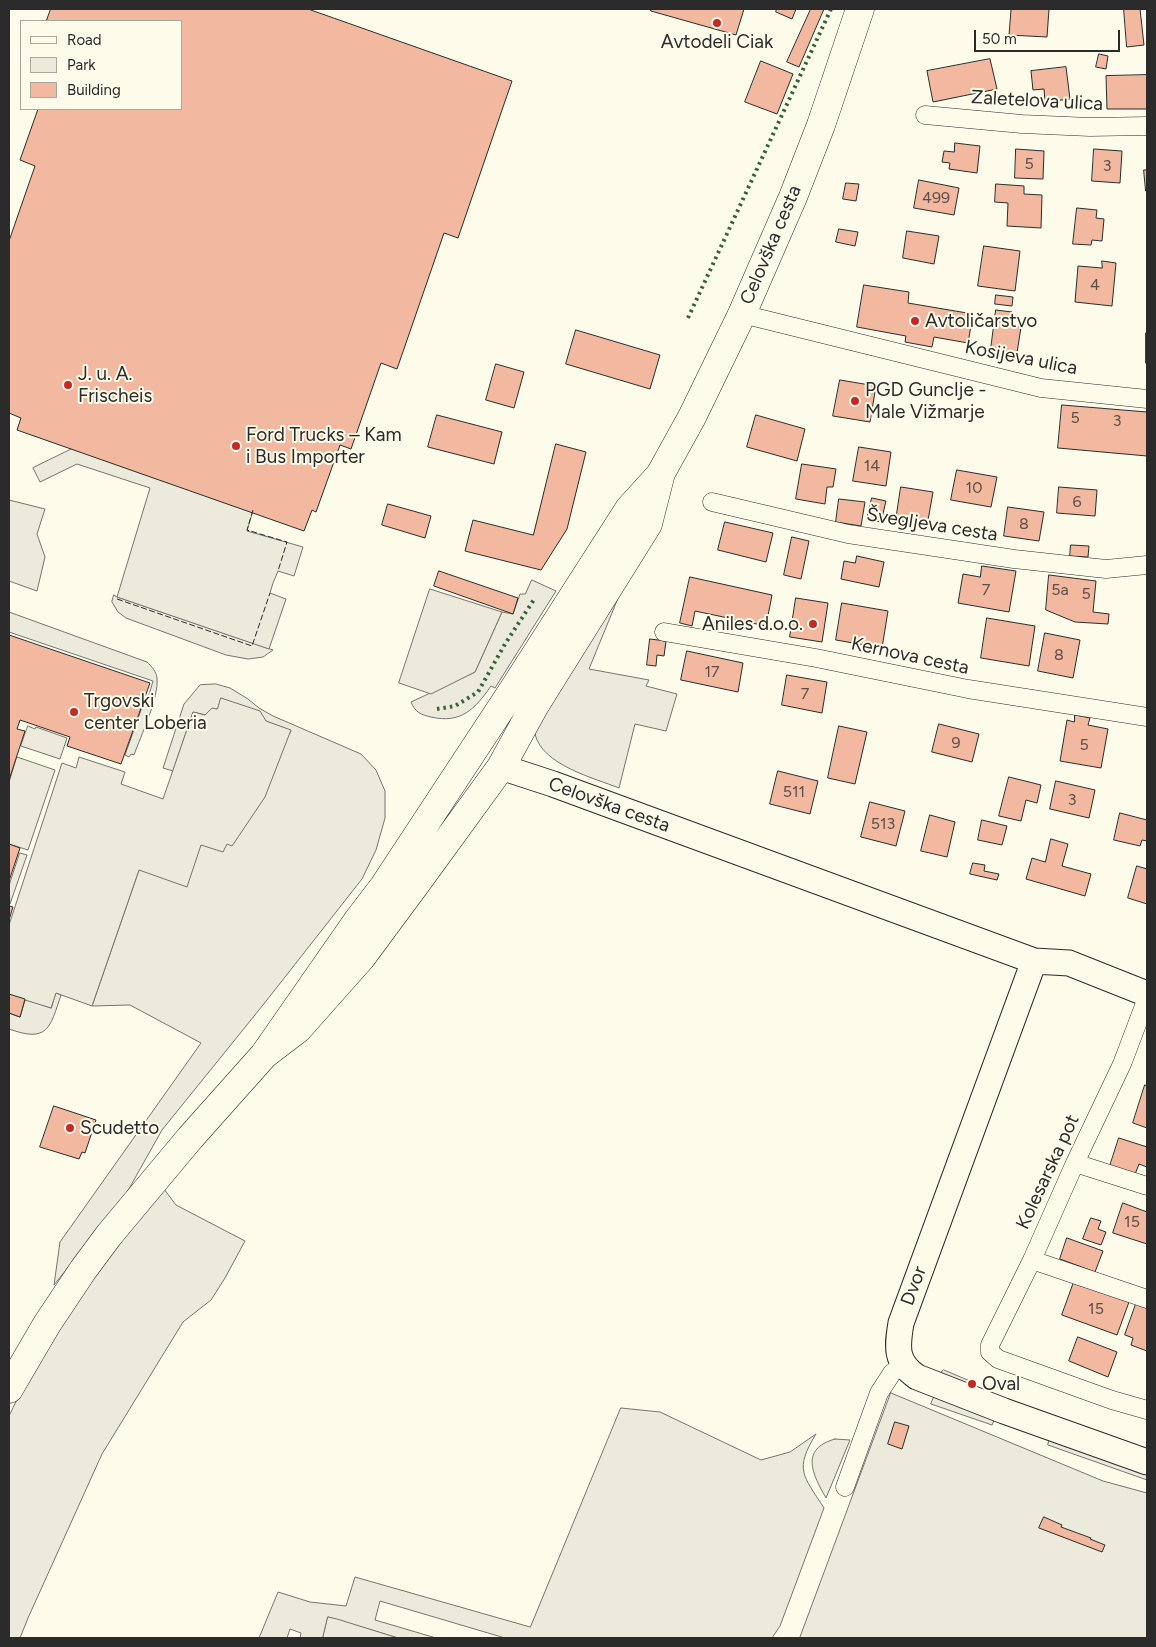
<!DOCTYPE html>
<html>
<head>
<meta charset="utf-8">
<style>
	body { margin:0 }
	#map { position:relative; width:1156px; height:1647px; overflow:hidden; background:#fdfbea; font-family:Figtree,sans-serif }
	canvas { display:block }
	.frame { position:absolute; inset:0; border:10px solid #2b2b2b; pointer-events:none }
	.legend { position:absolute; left:20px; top:20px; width:162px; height:90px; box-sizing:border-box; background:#fdfbea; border:1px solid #a9a89e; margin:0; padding:6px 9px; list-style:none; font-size:15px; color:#2b2b2b }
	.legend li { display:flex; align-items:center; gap:10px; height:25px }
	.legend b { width:25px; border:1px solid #a9a89e }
	.scale { position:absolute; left:974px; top:30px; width:146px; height:22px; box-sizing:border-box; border:2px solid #2b2b2b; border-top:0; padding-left:6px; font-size:15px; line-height:18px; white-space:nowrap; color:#2b2b2b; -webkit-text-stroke:4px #fdfbea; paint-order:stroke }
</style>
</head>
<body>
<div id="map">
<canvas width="1156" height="1647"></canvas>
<div class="frame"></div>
<ul class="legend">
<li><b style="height:6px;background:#fdfbea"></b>Road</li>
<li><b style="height:14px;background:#ecebdb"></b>Park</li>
<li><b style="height:14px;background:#f2b8a0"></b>Building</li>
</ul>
<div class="scale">50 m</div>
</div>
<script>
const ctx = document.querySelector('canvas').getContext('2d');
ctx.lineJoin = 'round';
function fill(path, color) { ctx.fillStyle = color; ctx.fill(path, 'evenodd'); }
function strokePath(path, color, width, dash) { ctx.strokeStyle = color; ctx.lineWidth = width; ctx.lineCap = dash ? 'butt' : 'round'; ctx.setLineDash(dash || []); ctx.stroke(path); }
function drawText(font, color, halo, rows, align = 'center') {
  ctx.font = font + ' Figtree,sans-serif'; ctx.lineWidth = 4; ctx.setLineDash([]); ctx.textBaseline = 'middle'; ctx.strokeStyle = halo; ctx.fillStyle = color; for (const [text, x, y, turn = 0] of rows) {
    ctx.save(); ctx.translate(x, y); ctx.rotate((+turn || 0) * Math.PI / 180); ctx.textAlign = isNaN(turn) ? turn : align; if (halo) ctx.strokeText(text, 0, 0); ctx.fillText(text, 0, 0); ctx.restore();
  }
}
const green = new Path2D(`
	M 632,564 L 589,669 L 649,680 L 646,686 L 677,694 L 666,731 L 635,724 L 619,788 C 594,778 542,765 535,734 C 534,731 536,726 536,723 Z
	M 532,580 L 556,591 L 495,688 L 491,686 C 475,709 461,724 431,717 C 421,715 415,712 411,702 L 475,672 L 502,612 L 513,614 L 520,594 L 525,594 Z
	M 114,595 L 117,597 L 273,650 L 263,657 L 248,659 L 226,655 L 126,618 L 118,612 L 112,602 Z
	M 9,612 L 147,662 C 152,667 156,671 157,678 C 159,698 141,735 134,755 L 131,754 L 129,757 L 125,755 L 142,707 L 145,708 L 153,681 L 9,632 Z
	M 216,684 L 230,688 L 248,699 L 259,708 L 273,716 L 361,754 L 376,770 L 385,791 L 385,818 L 376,850 L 362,879 L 263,1005 L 162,1130 L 126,1194 L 54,1285 L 60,1242 L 201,1043 L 130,1005 L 92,1006 L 139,870 L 201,845 L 227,844 L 291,731 L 266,721 L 217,709 L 206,715 L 193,712 L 173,771 L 163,768 L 184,704 L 200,685 Z
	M 28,726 L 35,729 L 36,727 L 67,738 L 60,759 L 21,746 Z
	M 17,757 L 55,770 L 28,850 L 9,844 L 9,783 Z
	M 20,853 L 27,855 L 10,904 L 9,886 Z
	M 56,993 L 61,995 C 50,1028 48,1043 9,1029 L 9,1013 L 20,1017 L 25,999 L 51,1008 Z
	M 164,1189 L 176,1205 L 245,1241 L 225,1278 L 211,1300 L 183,1322 L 102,1454 L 28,1618 L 20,1638 L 9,1638 L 9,1416 C 35,1360 70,1306 107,1257 C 125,1233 145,1211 164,1189 Z
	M 944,1370 L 970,1381 L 968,1385 L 938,1375 Z
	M 891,1393 L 1103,1481 L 1147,1493 L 1147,1638 L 800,1638 Z
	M 934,1397 L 995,1418 L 992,1425 L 931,1404 Z
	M 621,1408 L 660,1412 L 761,1460 L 790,1452 L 816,1434 C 794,1470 803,1475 824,1508 L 780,1626 L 772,1638 L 505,1638 L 380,1601 L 375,1620 L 436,1638 L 398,1638 L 328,1617 L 323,1638 L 300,1638 L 301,1633 L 290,1629 L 287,1638 L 259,1638 L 278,1592 L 310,1602 L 346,1606 L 355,1577 L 530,1627 Z
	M 1050,1438 L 1147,1472 L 1147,1480 L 1048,1445 Z
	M 835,1439 L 850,1440 L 826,1498 C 813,1475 799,1449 835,1439 Z`);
fill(green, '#ecebdb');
strokePath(green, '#74746e', 1);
const parking = new Path2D(`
	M 78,446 L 254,507 L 247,531 L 303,547 L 294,576 L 278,571 L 273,583 L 270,593 L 286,599 L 269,649 L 117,597 L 150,488 L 77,464 L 40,482 L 33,468 Z
	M 9,500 L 45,509 L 37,534 L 45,557 L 37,591 L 9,581 Z
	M 430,589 L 502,612 L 475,672 L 431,694 L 399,683 Z
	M 221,698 L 260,711 L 266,721 L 291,730 L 265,797 L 232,846 L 227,844 L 223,852 L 201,845 L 187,887 L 139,870 L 92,1006 L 56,993 L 51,1008 L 25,1000 L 20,1017 L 9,1013 L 9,925 L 62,763 L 76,768 L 79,757 L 125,772 L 121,784 L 163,799 L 193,712 L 205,715 L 212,708 L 217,709 Z
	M 328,1617 L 337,1619 L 398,1638 L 323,1638 Z`);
fill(parking, '#eceadb');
strokePath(parking, '#74746e', 1);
const building = new Path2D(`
	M 51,9 L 308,9 L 512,81 L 458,238 L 444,233 L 397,369 L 381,363 L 351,449 L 340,445 L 316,512 L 312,510 L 304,531 L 17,430 L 21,418 L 9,413 L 9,241 L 35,166 L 20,160 L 38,109 L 181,109 L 181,21 L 51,21 L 47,20 Z
	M 651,9 L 744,9 L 736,35 L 651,11 Z
	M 777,9 L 796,9 L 792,19 L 776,12 Z
	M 811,9 L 824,9 L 799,67 L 787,62 Z
	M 1015,9 L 1049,9 L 1047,37 L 1009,35 L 1011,10 Z
	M 1124,9 L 1140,9 L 1144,45 L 1127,47 Z
	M 1099,54 L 1108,56 L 1106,69 L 1096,67 Z
	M 990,59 L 997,89 L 933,102 L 927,71 Z
	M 761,61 L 793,74 L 777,114 L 745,102 Z
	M 1066,67 L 1070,99 L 1045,102 L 1044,89 L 1033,90 L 1031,71 Z
	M 1147,75 L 1147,109 L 1107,109 L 1106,76 Z
	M 955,143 L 980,146 L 977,173 L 949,169 L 950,163 L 942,162 L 944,151 L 954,152 Z
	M 1016,149 L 1044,151 L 1043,179 L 1015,178 Z
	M 1094,149 L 1122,151 L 1120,183 L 1092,181 Z
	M 1144,170 L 1147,170 L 1147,191 L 1146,191 Z
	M 919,180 L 959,188 L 954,215 L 914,208 Z
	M 846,183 L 859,184 L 856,201 L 843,199 Z
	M 996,184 L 1024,186 L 1024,194 L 1042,195 L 1041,228 L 1007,226 L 1008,203 L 995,202 Z
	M 1077,208 L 1097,210 L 1096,218 L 1104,219 L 1102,241 L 1092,240 L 1091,245 L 1073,244 Z
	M 839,229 L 858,232 L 855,246 L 836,242 Z
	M 907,231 L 939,236 L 934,264 L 903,258 Z
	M 984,246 L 1020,251 L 1015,291 L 978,286 Z
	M 1102,261 L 1116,263 L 1112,306 L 1075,302 L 1078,266 L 1102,268 Z
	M 864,285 L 909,292 L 908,303 L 973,314 L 968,343 L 934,337 L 932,347 L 905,342 L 906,336 L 857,327 Z
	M 996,295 L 1013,297 L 1012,306 L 995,304 Z
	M 996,310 L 1012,312 L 1010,326 L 1021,327 L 1017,353 L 991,349 Z
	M 576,330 L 660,355 L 650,389 L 566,364 Z
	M 1146,333 L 1147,333 L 1147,363 L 1146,363 Z
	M 496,364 L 524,372 L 514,408 L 486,400 Z
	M 840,380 L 876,386 L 870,422 L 833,416 Z
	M 1062,405 L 1147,412 L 1147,456 L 1058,448 Z
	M 437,415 L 502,432 L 494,464 L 428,447 Z
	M 756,415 L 805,429 L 797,461 L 747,447 Z
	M 556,444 L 586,452 L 567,529 L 541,570 L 465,551 L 473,520 L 533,535 Z
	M 859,447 L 891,452 L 886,486 L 853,481 Z
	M 802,464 L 836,469 L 833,487 L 827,487 L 825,504 L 796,499 Z
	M 957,470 L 997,477 L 991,507 L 951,500 Z
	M 901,487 L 933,492 L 927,526 L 896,520 Z
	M 1059,487 L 1097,490 L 1095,516 L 1057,513 Z
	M 872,498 L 886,501 L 881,522 L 867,519 Z
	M 839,499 L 865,502 L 861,526 L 836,522 Z
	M 388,504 L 431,516 L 425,538 L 382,525 Z
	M 1008,507 L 1044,512 L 1039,541 L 1004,536 Z
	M 725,522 L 773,533 L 766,562 L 718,550 Z
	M 792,537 L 809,541 L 801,579 L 784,575 Z
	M 1071,545 L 1089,546 L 1088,557 L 1070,556 Z
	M 857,556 L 884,562 L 879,587 L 841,579 L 844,561 L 855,563 Z
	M 982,566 L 1016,571 L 1009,612 L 958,603 L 963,574 L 980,577 Z
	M 439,571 L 518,598 L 513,614 L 434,586 Z
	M 1049,575 L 1096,581 L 1093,612 L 1109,614 L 1108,624 L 1075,622 L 1046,610 Z
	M 690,577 L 772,595 L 766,626 L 695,611 L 692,626 L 680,623 Z
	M 796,598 L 828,603 L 822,642 L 790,637 Z
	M 842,603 L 888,611 L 882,648 L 836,640 Z
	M 987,618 L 1035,626 L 1029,666 L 981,658 Z
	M 1045,633 L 1080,640 L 1073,678 L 1038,671 Z
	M 9,635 L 150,683 L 121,764 L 67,746 L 70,737 L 20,720 L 17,729 L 25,731 L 9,780 Z
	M 650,639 L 666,641 L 664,656 L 657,655 L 656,666 L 647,665 Z
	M 687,651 L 743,663 L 738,692 L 681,680 Z
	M 787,675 L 827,682 L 822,713 L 782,705 Z
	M 1075,715 L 1090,718 L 1088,725 L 1108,729 L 1101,768 L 1060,761 L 1067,720 L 1074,722 Z
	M 939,724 L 979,734 L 972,762 L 932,752 Z
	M 839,726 L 867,732 L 855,784 L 828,778 Z
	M 778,771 L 818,781 L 810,814 L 770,804 Z
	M 1009,777 L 1041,785 L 1037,803 L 1026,800 L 1021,821 L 999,816 Z
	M 1056,781 L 1095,790 L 1089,818 L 1050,809 Z
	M 870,802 L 905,811 L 896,846 L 861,837 Z
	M 1120,813 L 1147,820 L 1147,841 L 1142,840 L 1140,846 L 1114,840 Z
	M 930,815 L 955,822 L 947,857 L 921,851 Z
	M 982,820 L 1007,826 L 1002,845 L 978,840 Z
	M 1051,839 L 1068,844 L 1062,866 L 1091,874 L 1085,896 L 1026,879 L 1032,858 L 1045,862 Z
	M 9,844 L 20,848 L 9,881 Z
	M 973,863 L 985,865 L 984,871 L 999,874 L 997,880 L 970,874 Z
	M 1137,866 L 1147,869 L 1147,904 L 1128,898 Z
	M 9,906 L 13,907 L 9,920 Z
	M 9,994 L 25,999 L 20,1017 L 9,1013 Z
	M 1145,1085 L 1147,1086 L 1147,1128 L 1133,1123 Z
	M 54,1106 L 96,1120 L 85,1153 L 82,1152 L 79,1159 L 40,1147 Z
	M 1119,1138 L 1147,1147 L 1147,1167 L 1139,1164 L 1134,1177 L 1109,1169 Z
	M 1123,1203 L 1147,1212 L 1147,1244 L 1113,1233 Z
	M 1091,1218 L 1101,1221 L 1098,1229 L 1106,1232 L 1101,1245 L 1083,1239 Z
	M 1067,1238 L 1103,1251 L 1095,1272 L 1060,1259 Z
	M 1074,1282 L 1129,1302 L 1117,1335 L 1062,1315 Z
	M 1136,1304 L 1147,1308 L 1147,1351 L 1131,1345 L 1133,1338 L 1125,1335 Z
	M 1078,1337 L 1117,1352 L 1108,1377 L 1069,1361 Z
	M 895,1422 L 909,1426 L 902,1449 L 888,1444 Z
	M 1044,1517 L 1062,1525 L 1061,1527 L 1091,1538 L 1090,1539 L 1105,1545 L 1102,1552 L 1039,1528 Z`);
fill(building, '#f2b8a0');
strokePath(building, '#2b2b2b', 1);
const street = new Path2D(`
	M 925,115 L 1022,124 L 1090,127 L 1147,126
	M 742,314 L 1041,388 L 1147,399
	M 712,502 L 848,534 L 1014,559 L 1106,569 L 1147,565
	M 664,632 L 816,658 L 968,689 L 1147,717
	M 1147,998 L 1122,1064 L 1075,1163 L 1032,1260 L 990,1345 L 990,1352 L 998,1359 L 1112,1400 L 1147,1410
	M 1075,1163 L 1147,1186
	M 1032,1260 L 1147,1299
	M 845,1487 L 879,1393 L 892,1373 L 904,1364`);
const secondary = new Path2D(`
	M 501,767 L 553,784 L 1034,961 L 1069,963 L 1147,994
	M 1034,961 L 901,1323 C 897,1347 895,1362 917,1377 L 1004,1411 L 1147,1462`);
const primary = new Path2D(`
	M 264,1055 L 298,1029 L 361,958 L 418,881 L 501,767 L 535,705 L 648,524 L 661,473 L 692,417 L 742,314 L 793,197 L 821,125 L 860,9
	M 9,1389 L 47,1324 L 83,1270 L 109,1235 L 190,1138 L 264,1055 L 358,920 L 384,886 L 513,690 L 629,509 L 659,476`);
strokePath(street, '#2b2b2b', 19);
strokePath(secondary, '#2b2b2b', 27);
strokePath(primary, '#2b2b2b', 29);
strokePath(street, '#fdfbea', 18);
strokePath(secondary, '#fdfbea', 25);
strokePath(primary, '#fdfbea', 28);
strokePath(new Path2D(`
	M 688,318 L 831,9
	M 437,709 L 455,706 L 478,692 L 505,644 L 535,598`), '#34623c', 4, [2.5, 4]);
strokePath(new Path2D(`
	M 253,510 L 247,530 L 287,542 L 278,571
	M 117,599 L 252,646 L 270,593`), '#2b2b2b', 1, [6, 2.5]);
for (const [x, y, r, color] of [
	[717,23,5,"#c62828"],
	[915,321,5,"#c62828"],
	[68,385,5,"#c62828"],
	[855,401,5,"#c62828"],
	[236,446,5,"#c62828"],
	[813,624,5,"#c62828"],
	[74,712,5,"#c62828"],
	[70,1128,5,"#c62828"],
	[972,1384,5,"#c62828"]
]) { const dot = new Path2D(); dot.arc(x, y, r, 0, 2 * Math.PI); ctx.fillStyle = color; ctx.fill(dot); strokePath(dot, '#fdfbea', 2); }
drawText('16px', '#5d4e48', null, [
	["5",1029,164],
	["3",1107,166],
	["499",936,198],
	["4",1095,285],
	["5",1075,418],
	["3",1117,421],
	["14",872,466],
	["10",974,488],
	["6",1077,502],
	["8",1024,524],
	["7",986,590],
	["5a",1060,590],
	["5",1086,594],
	["8",1059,655],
	["17",712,672],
	["7",805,694],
	["9",956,743],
	["5",1084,745],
	["511",794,792],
	["3",1072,800],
	["513",883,824],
	["15",1132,1222],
	["15",1096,1309]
]);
drawText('19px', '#2b2b2b', '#fdfbea', [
	["Avtodeli Ciak",717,42,"center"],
	["Avtoličarstvo",925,321],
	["J. u. A.",78,374],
	["Frischeis",78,396],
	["PGD Gunclje -",865,390],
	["Male Vižmarje",865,412],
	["Ford Trucks – Kam",246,435],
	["i Bus Importer",246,457],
	["Aniles d.o.o.",803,624,"right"],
	["Trgovski",84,701],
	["center Loberia",84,723],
	["Scudetto",80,1128],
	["Oval",982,1384]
], 'left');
drawText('19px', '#2b2b2b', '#fdfbea', [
	["Zaletelova ulica",1037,101,3],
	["Celovška cesta",771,245,-67],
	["Kosijeva ulica",1021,358,11],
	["Švegljeva cesta",932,525,9],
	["Kernova cesta",910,656,12],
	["Celovška cesta",609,805,20],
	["Kolesarska pot",1048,1172,-65],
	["Dvor",914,1286,-70]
]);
</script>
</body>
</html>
